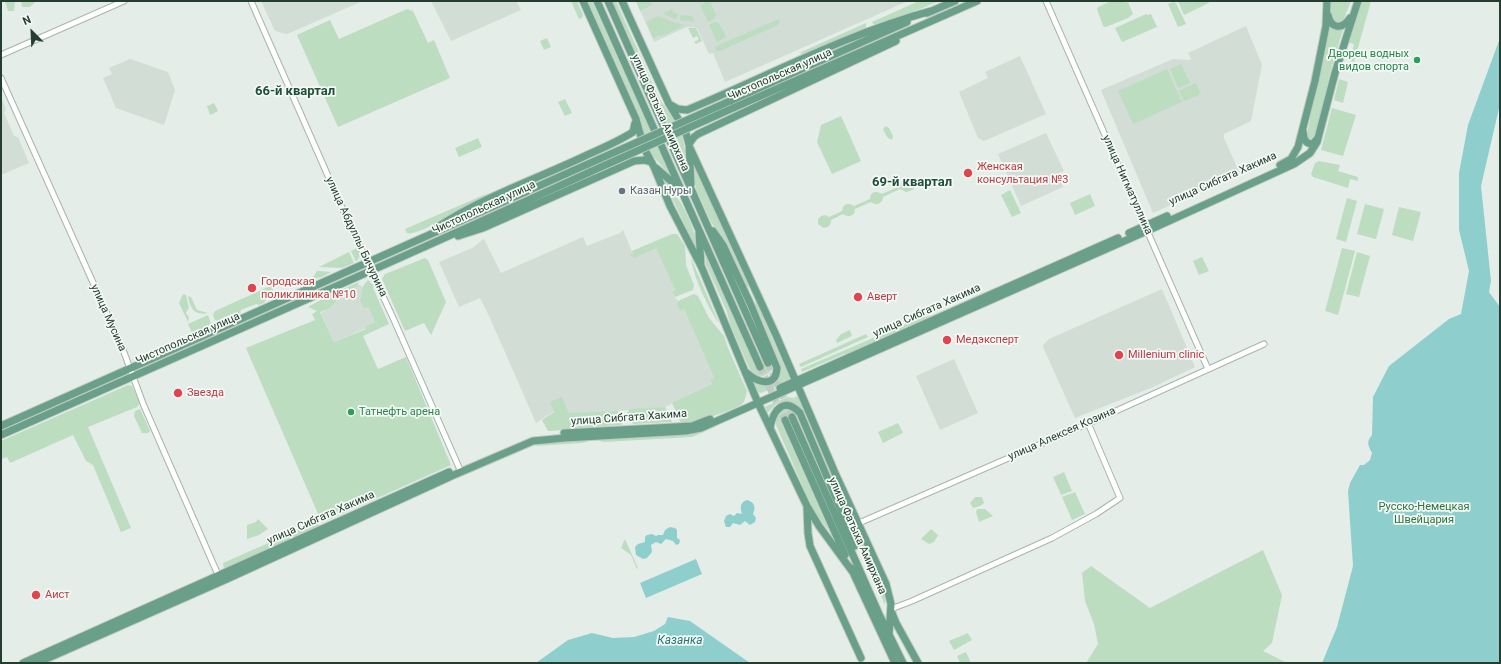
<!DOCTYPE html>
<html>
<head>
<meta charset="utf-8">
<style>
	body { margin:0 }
	#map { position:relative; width:1501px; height:664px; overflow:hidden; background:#e4ede7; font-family:Roboto,sans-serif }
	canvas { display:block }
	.frame { position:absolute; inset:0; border:2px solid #243e32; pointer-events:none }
	.north { position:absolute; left:12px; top:12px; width:40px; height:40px; -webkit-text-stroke:3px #f4f9f6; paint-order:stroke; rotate:336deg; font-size:11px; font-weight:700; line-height:16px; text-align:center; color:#243e32 }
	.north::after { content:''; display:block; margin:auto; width:14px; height:18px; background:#243e32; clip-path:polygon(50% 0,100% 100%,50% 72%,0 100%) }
</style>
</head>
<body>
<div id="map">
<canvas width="1501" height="664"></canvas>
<div class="frame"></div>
<div class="north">N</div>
</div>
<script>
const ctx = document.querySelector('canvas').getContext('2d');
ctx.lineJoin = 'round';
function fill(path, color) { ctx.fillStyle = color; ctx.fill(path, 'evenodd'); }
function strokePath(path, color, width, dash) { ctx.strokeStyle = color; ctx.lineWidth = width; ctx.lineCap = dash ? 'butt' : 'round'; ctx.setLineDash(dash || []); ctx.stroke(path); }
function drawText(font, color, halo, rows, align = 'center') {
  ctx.font = font + ' Roboto,sans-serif'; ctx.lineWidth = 3.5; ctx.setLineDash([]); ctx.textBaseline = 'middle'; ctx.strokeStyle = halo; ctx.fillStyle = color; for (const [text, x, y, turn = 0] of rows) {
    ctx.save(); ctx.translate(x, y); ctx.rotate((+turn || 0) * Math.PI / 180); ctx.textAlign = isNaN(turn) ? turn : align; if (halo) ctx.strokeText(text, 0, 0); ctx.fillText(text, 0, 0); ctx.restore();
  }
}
fill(new Path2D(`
	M 261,1 L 363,1 L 287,34 L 275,31 Z
	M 431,1 L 516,1 L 521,10 L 451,41 Z
	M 636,1 L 908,1 L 725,82 L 713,53 L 709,54 L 697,28 L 687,27 L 654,42 Z
	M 1246,26 L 1262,65 L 1251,121 L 1224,134 L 1224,138 L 1240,174 L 1153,213 L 1101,90 L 1173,59 L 1190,60 L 1191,59 L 1188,53 Z
	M 1020,56 L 1046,114 L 984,141 L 978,138 L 959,92 L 988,78 L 985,72 Z
	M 130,59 L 168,72 L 175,90 L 164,125 L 116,108 L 103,78 L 112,74 L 109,68 Z
	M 1,97 L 6,109 L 4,113 L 14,136 L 18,137 L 29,163 L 1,175 Z
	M 1046,133 L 1064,171 L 1057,174 L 1063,187 L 1021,206 L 998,154 Z
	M 623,230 L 633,254 L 631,255 L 656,247 L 675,290 L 672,292 L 674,296 L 678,301 L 677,305 L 680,310 L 684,309 L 714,378 L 710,380 L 712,384 L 665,407 L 618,411 L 569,414 L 562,397 L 554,411 L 536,423 L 490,318 L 480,298 L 459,307 L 439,262 L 472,248 L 484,239 L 501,273 L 583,237 L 587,246 L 620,233 Z
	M 358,284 L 363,287 L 360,300 L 368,307 L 375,322 L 366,328 L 334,342 L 321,313 L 332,307 L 335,303 L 335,296 L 357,287 Z
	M 1162,289 L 1195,367 L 1153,387 L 1075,418 L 1043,347 L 1044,344 L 1049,339 Z
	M 954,359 L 978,413 L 940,430 L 916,376 Z`), '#d2ddd6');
fill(new Path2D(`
	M 5,1 L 15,1 L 14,11 L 8,11 Z
	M 21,1 L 36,1 L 30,7 L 22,7 Z
	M 571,1 L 577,1 L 583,15 L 582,18 L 579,19 Z
	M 586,1 L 592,1 L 671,176 L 650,153 L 645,142 L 636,108 Z
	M 610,1 L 616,1 L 660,100 L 672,116 L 683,138 L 685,152 L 684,169 Z
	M 636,1 L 651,1 L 652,5 L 640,11 Z
	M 708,1 L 710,1 L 716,15 L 714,19 L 708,22 L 700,5 Z
	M 919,1 L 939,1 L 911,13 L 877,25 L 873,24 L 872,22 Z
	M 1111,1 L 1125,1 L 1126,3 L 1128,2 L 1133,14 L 1128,18 L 1106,27 L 1103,26 L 1097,9 L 1098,7 Z
	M 1178,1 L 1208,1 L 1209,3 L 1184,15 Z
	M 1329,1 L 1351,1 L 1343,21 L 1341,24 L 1336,24 L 1330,17 Z
	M 1362,1 L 1371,1 L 1354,62 L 1350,61 L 1354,44 L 1348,42 Z
	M 1173,2 L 1176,3 L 1186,24 L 1178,27 L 1168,4 Z
	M 407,9 L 413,11 L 428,43 L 434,40 L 450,78 L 338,127 L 297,35 L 330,20 L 339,39 Z
	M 672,9 L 673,12 L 678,14 L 676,19 L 663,14 Z
	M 1146,14 L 1147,15 L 1151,14 L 1157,27 L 1122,42 L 1115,28 Z
	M 681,15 L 692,16 L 695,22 L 680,20 Z
	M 658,16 L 673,22 L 685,25 L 660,37 L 659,35 L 653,38 L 646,22 Z
	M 779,19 L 780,21 L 778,25 L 720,51 L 717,51 L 714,47 Z
	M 715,22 L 719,23 L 726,37 L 717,42 L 709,25 Z
	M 866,23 L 866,28 L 804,54 L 799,53 Z
	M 1329,25 L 1344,26 L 1330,73 L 1317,133 L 1313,140 L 1309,139 L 1307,134 Z
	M 688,28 L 696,28 L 702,41 L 696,44 L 694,42 L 699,39 L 697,36 L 693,38 Z
	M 547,38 L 551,47 L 544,50 L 540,41 Z
	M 1181,64 L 1190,83 L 1178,88 L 1170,69 Z
	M 1167,69 L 1182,102 L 1133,124 L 1118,91 Z
	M 1339,79 L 1348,82 L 1343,103 L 1334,100 Z
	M 1196,83 L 1201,94 L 1184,101 L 1179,91 Z
	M 565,99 L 572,113 L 565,116 L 558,102 Z
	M 214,103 L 218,111 L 210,115 L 207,106 Z
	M 1332,108 L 1356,115 L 1343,156 L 1321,150 Z
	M 841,116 L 861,161 L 832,174 L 817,142 L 821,125 Z
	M 885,126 L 889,128 L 893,136 L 892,140 L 888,138 L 883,130 Z
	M 478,138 L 482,147 L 459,157 L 455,148 Z
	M 692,161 L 748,283 L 749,295 L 726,245 L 711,222 L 696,189 Z
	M 1319,161 L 1340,165 L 1338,171 L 1358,177 L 1358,181 L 1350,179 L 1348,188 L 1313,177 L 1311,174 L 1315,163 Z
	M 909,177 L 914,178 L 917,182 C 917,188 912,191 906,192 L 900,189 L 883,197 C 882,204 877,206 871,202 L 855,209 C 855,216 849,218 843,214 L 831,220 C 831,225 828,229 822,227 L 818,224 L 818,219 C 821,215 825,214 829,217 L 842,211 C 843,204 848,202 854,206 L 870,199 C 870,192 876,190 882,194 L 900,186 L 902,181 Z
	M 663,179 C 680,198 696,225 697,251 Z
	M 1010,190 L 1021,213 L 1012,217 L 1001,195 Z
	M 486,194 L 485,196 C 473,202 416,238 407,233 L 405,229 Z
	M 1090,194 L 1095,206 L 1075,215 L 1070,203 Z
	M 1347,198 L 1357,201 L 1346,242 L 1336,239 Z
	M 1365,204 L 1384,209 L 1376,239 L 1357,234 Z
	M 1399,207 L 1421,212 L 1413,241 L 1392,235 Z
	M 672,234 L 677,234 L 685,246 L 686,265 L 694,285 L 693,290 L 675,297 L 672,292 L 675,290 L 656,248 L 634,258 L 630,255 L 633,254 L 632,251 Z
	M 717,242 L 721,247 L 773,363 L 773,369 C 765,378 759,378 750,370 L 730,324 L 727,312 L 706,265 L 704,248 L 757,368 L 771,362 Z
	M 357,248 L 360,256 L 356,262 L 351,251 Z
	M 1342,248 L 1355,251 L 1338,315 L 1325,311 Z
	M 349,252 L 354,263 L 342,268 L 319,267 Z
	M 1357,252 L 1370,256 L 1359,297 L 1346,294 Z
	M 1202,257 L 1209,271 L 1199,275 L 1193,261 Z
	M 425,258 L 428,260 L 446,302 L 431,335 L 424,323 L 405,331 L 382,279 L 385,274 Z
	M 691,258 L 719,323 C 708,308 693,276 691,258 Z
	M 317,271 L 319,271 L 331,272 L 322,277 L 312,279 Z
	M 368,280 L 374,286 L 373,288 L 389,324 L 363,336 L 378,369 L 406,357 L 451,465 L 322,523 L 246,348 L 315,320 L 312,314 L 317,311 L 308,307 L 333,293 C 341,303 329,310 320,312 L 334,342 L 366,329 L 365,327 L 375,322 L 368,307 L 364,308 L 360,300 L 363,286 Z
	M 359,282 L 357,287 L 345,292 L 341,290 Z
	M 277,283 L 264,303 L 259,305 L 256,304 L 241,310 L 240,314 L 237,312 L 223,318 L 221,322 L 215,320 L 213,315 L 215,311 Z
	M 999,286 L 999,288 L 857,351 L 842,355 L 802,372 L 801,369 L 922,317 L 931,316 Z
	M 183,294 L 186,295 L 189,308 L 186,312 L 187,315 L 189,316 L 188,322 L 179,303 Z
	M 694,294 L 698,296 L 709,318 L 724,336 L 728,348 L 747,391 C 746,395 745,400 743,403 C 736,411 698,420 687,424 L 681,423 L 672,403 L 712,384 L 710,380 L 714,378 L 684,309 L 680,311 L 677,305 L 678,301 Z
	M 188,296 L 191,297 L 197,310 L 208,313 C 194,316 190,308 188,296 Z
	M 755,298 L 790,379 L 789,381 L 761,393 L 758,392 L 754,383 L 760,384 L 779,372 L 780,365 L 756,310 Z
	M 208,315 L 211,324 C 208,329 198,333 192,333 L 188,324 Z
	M 850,330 L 852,336 L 837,343 L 836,340 L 841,334 Z
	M 866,334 L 868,337 L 801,367 L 799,364 Z
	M 128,385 L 132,386 L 140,403 L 137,407 L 88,427 L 131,528 L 121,532 L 93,465 L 86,461 L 73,435 L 10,463 L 7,457 L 1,459 L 1,441 Z
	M 798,396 L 828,463 L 822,456 L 798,406 C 790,401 781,399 774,406 C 771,409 770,411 767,413 L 764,407 L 788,397 L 793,398 Z
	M 562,397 L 569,413 L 618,411 L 622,420 L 622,425 L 577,428 L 552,431 L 548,431 L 542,420 L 554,412 L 550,402 Z
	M 665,407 L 672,422 L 633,424 L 627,413 L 630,409 Z
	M 140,409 L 150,431 L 148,433 L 142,433 L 134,416 L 135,411 Z
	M 784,409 L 793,411 L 798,416 L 845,525 L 796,416 L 781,422 L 830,532 L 814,512 L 776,425 C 775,418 777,413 784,409 Z
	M 898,423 L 903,433 L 883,443 L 878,432 Z
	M 714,425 L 715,427 L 692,437 L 604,442 L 600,441 L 599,439 L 690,434 Z
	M 587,440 L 587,442 L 581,443 L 535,446 L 541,443 Z
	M 826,468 L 834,475 L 883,584 L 886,596 L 885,605 L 861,550 L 849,517 Z
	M 1064,472 L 1072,491 L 1061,495 L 1053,477 Z
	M 1075,492 L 1085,514 L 1072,520 L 1062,497 Z
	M 975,497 L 982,497 L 984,503 L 980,506 L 973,508 L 970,503 Z
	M 977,509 L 985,509 L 993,516 L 979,522 L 976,512 Z
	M 258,519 L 268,529 L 259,535 L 247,539 L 247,525 L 256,522 Z
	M 316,522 L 319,525 L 318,527 L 224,569 L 223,563 Z
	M 931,529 L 938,535 L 934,542 L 929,544 L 921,539 Z
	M 625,539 L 638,568 L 637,569 L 631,555 L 621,548 Z
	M 1263,550 L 1282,595 L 1272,643 L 1263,651 L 1287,663 L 1086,663 L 1098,644 L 1094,624 L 1085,601 L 1082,573 L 1091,566 L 1150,608 Z
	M 968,633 L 972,640 L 954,650 L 949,641 Z
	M 966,652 L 971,663 L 960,663 L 957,656 Z`), '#bdddc1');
fill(new Path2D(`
	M 1500,38 L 1500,104 L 1481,186 L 1491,281 L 1489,292 L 1500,307 L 1500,663 L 1322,663 L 1337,627 L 1353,566 L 1348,491 L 1350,483 L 1360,465 L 1364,465 L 1370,460 L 1372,453 C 1368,445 1366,442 1372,435 L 1373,397 L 1389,366 L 1449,319 L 1461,314 L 1469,271 L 1459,230 L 1459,173 L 1468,125 Z
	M 747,500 C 755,502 756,508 753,514 L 756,518 L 755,522 L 750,525 L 745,521 L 740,525 L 733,523 L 730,527 L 726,527 L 724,521 L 726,516 L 730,514 L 734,516 L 737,513 L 742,514 C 740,508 740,502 747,500 Z
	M 670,527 L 675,528 L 677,530 L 677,538 L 680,540 L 679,544 L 676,545 L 673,541 L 666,539 L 661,544 L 656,542 L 651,545 L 652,552 L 647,558 L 643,559 L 636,555 L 635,547 L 638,544 L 645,542 L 645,537 L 647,535 L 652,534 L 656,536 L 658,535 L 663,535 L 665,530 Z
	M 696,559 L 702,574 L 646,598 L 640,583 Z
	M 668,617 L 690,621 L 750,663 L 536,663 L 568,640 L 592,633 L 613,638 L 634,637 L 654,631 L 665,624 Z`), '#8ecfce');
strokePath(new Path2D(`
	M 768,363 L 792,417
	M 760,367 L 785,420`), '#becac3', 7, [7, 3.5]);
const minor = new Path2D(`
	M 251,1 L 343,210 L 394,320 L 461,472
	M 1046,1 L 1208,369
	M 1,55 L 124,1
	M 1,78 L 122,347 L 144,406 L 219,577
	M 859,523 L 1096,420 L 1264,344
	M 891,609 L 912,601 L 1052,538 L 1096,514 L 1120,498 L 1088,423`);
const major = new Path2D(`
	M 583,1 L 636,119 L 644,148 L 654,167 L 670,206 L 702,268 L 758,403 L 807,506 L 819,526 L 852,571
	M 597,1 L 760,367
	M 608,1 L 768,363
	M 622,1 L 669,104 L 685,130 L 689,144 L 691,184
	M 927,13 L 955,1
	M 1328,15 C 1331,29 1342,30 1350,18
	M 730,101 L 907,22
	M 669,104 L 678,109 L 687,110 C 768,76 846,34 931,11
	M 733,108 L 977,1
	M 1303,131 C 1304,138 1304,144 1313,144 L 1317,139
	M 689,144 L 694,137 L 698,134 L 896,41
	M 690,148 L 776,335 L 835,473 L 886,584 L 891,604 L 889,635
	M 1280,165 L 1291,159 L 1298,147 L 1315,81 L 1326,26 L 1327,1
	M 656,168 L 680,189
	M 436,228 C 482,197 537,179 587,155 C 603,148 619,141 633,132 L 635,123
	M 713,231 L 723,245 L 750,303 L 777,368 C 776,389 757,382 747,373
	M 699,232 L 701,266
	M 1129,233 L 1167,216
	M 458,236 L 483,228 L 634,161 L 644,160 L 651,162
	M 780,388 L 1118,238
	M 792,417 L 879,614 L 903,663
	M 785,420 L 845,555
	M 1,426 L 588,164
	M 770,428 C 773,410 784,396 800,413 L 848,527 L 855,546
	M 564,433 L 692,426 L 710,419
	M 1,435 C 198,347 396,261 592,171
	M 807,508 L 808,533 L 810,546 L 861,658
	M 851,568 L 895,663
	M 892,613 L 896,623 L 918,663
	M 23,663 L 449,472
	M 37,663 L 227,579 L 456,474 L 533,441 L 565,438 L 686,431 L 701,428 L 1147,231 L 1294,164 L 1310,153 L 1317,142 L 1335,73 L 1358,1`);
strokePath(minor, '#a7b5ad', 7);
strokePath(major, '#c2c9c6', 9);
strokePath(minor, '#fff', 5);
strokePath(major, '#6aa089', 7);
const majorBridge = new Path2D(`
	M 588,164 L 730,101
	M 592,171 L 733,108`);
strokePath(majorBridge, '#c2c9c6', 9, []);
strokePath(majorBridge, '#6aa089', 7);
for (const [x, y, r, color] of [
	[1417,60,4,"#2e9e5b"],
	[968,173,5,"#e0444e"],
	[622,191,4,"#6b7280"],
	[252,288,5,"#e0444e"],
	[858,297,5,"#e0444e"],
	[947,340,5,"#e0444e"],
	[1119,355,5,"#e0444e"],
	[178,393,5,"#e0444e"],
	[351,412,4,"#2e9e5b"],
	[36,595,5,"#e0444e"]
]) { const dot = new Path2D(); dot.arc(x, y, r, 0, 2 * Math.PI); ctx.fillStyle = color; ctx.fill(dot); strokePath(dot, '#f4f9f6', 1.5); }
drawText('11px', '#27864d', '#f4f9f6', [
	["Дворец водных",1409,54],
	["видов спорта",1409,67],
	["Татнефть арена",359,412,"left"]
], 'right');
drawText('11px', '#243e32', '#f4f9f6', [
	["Чистопольская улица",780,75,-24],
	["улица Фатыха Амирхана",660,113,66],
	["улица Сибгата Хакима",1223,179,-24],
	["улица Нигматуллина",1127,185,66],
	["Чистопольская улица",484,208,-25],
	["улица Абдуллы Бичурина",356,237,65],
	["улица Сибгата Хакима",927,311,-24],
	["улица Мусина",108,318,66],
	["Чистопольская улица",188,339,-24],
	["улица Сибгата Хакима",629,418,-4],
	["улица Алексея Козина",1062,434,-24],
	["улица Сибгата Хакима",321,518,-24],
	["улица Фатыха Амирхана",857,536,66]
]);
drawText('11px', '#be3a42', '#f4f9f6', [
	["Женская",977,167],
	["консультация №3",977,180],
	["Городская",261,282],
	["поликлиника №10",261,295],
	["Аверт",867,297],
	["Медэксперт",956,340],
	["Millenium clinic",1128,355],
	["Звезда",187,393],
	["Аист",45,595]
], 'left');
drawText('11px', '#5b616d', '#f4f9f6', [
	["Казан Нуры",630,191]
], 'left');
drawText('11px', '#2f733e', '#f4f9f6', [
	["Русско-Немецкая",1424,507],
	["Швейцария",1424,520]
]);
drawText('italic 12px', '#207877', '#f4f9f6', [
	["Казанка",680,641]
]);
drawText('bold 13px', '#204f3c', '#f4f9f6', [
	["66-й квартал",295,92],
	["69-й квартал",912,183]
]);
</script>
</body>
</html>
